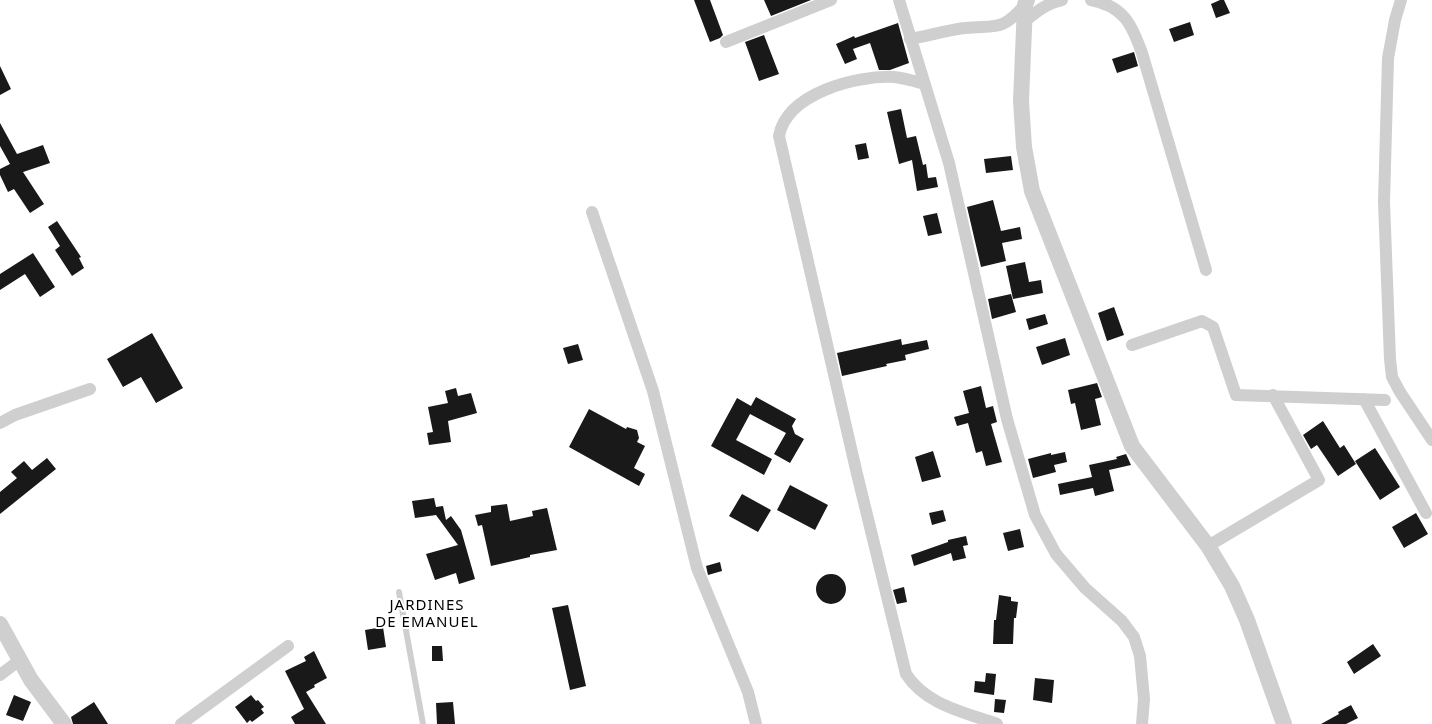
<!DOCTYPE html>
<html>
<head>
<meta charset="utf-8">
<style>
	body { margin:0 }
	canvas { display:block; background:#fff }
</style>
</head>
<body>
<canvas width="1432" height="724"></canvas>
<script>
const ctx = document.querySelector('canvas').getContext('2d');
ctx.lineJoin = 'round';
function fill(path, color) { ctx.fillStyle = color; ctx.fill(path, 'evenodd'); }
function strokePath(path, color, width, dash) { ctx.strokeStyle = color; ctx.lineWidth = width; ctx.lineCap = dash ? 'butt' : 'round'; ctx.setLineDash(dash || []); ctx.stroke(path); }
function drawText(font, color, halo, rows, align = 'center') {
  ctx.font = font + ' "Noto Sans",sans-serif'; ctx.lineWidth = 4; ctx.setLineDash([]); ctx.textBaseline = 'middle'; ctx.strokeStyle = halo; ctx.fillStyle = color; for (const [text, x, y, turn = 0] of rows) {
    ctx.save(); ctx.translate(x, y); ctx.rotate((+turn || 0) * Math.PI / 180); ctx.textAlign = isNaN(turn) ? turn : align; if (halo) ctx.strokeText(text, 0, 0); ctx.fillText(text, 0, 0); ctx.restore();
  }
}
fill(new Path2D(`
	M 694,0 L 710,0 L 723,35 L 720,38 L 710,42 Z
	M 764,0 L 811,0 L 771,16 Z
	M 1220,0 L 1224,0 L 1230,13 L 1216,18 L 1211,4 Z
	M 1190,22 L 1194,35 L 1174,42 L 1169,29 Z
	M 898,23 L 909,63 L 890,70 L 879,70 L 870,43 L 853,49 L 857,59 L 845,64 L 836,44 L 854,36 L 855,38 Z
	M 764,35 L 779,74 L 759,81 L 745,42 Z
	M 1134,52 L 1138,66 L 1117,73 L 1112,59 Z
	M 0,66 L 11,89 L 0,95 Z
	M 901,109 L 907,138 L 916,136 L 923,165 L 926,164 L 928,178 L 936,177 L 938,187 L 917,191 L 912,160 L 899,164 L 887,112 Z
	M 0,123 L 17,154 L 43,145 L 50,163 L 23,172 L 44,204 L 30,213 L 14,189 L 8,192 L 0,175 L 0,169 L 10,164 L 0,146 Z
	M 866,143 L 869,158 L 858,160 L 855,145 Z
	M 1011,156 L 1013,170 L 986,173 L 984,159 Z
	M 993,200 L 1001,231 L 1020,227 L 1022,239 L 1002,243 L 1006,261 L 981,267 L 967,207 Z
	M 937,213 L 942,233 L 928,236 L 923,216 Z
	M 57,221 L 81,257 L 79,258 L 84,268 L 72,276 L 55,250 L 60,246 L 48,227 Z
	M 33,253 L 55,287 L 40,297 L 25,274 L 0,290 L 0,274 Z
	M 1025,262 L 1029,282 L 1041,280 L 1043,293 L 1013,299 L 1006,266 Z
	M 1011,294 L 1016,312 L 992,319 L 988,299 Z
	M 1114,307 L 1124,335 L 1107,341 L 1098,313 Z
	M 1045,314 L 1048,324 L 1029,330 L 1026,319 Z
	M 152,333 L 183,388 L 156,403 L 141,377 L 123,387 L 107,359 Z
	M 1065,338 L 1070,355 L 1042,365 L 1036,347 Z
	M 901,339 L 902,345 L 927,340 L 929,349 L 905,355 L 906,360 L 886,364 L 887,366 L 842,376 L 837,353 Z
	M 578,344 L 583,360 L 568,364 L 563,348 Z
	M 1097,383 L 1102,397 L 1095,399 L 1101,425 L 1081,430 L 1075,403 L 1071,404 L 1068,390 Z
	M 981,386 L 986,408 L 993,406 L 997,422 L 991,424 L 1002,462 L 986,466 L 982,451 L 976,453 L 968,423 L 957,426 L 954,417 L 969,413 L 963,391 Z
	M 456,388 L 458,396 L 471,393 L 477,413 L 448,421 L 451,442 L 429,445 L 427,433 L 433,432 L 428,407 L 448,403 L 445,391 Z
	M 756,397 L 796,419 L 792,426 L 795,434 L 804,439 L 790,463 L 774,454 L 786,433 L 750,414 L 736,440 L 772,459 L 764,475 L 711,446 L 737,398 L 751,406 Z
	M 589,409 L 626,429 L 627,427 L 637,430 L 639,438 L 637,442 L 645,446 L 634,468 L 645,474 L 639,486 L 569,447 Z
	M 1323,421 L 1340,448 L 1344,445 L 1356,464 L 1338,476 L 1317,445 L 1311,449 L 1303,435 Z
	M 1375,448 L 1400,487 L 1380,500 L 1355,461 Z
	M 933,451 L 941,477 L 922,482 L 915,457 Z
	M 1065,452 L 1067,462 L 1054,465 L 1056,472 L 1033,478 L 1028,459 L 1051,453 L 1051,455 Z
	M 1126,454 L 1131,465 L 1109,470 L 1114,491 L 1095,496 L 1093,488 L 1060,495 L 1058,484 L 1092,477 L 1089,465 L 1117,459 L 1116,457 Z
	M 47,458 L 56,469 L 0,514 L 0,492 L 17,478 L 11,472 L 24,461 L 32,470 Z
	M 790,485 L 828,505 L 815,530 L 777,510 Z
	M 742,494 L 771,510 L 758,532 L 729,516 Z
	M 434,498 L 436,507 L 443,506 L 446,520 L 451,516 L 461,530 L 475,579 L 459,584 L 456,573 L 435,580 L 426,554 L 458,545 L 436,515 L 415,518 L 412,501 Z
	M 507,504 L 510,521 L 533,516 L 532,511 L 547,508 L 557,550 L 530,555 L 530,557 L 491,566 L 482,525 L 478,526 L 475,515 L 491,512 L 491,506 Z
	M 943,510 L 946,521 L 932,525 L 929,513 Z
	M 1416,513 L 1428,534 L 1404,548 L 1392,527 Z
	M 1020,529 L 1024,547 L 1008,551 L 1003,533 Z
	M 966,536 L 968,545 L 963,546 L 966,558 L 953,561 L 951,553 L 914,566 L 911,555 L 948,542 L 948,540 Z
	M 720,562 L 722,571 L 708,575 L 706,566 Z
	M816 589a15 15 0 1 1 30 0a15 15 0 1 1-30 0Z
	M 904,587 L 907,602 L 897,604 L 893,590 Z
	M 999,595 L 1011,597 L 1011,601 L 1018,602 L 1016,618 L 1014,618 L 1013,644 L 993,644 L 994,620 L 996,620 Z
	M 568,605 L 586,686 L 570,690 L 552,608 Z
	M 383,627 L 386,647 L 368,650 L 365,630 Z
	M 1373,644 L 1381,656 L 1354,674 L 1347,662 Z
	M 432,646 L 442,646 L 443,661 L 432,661 Z
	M 314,651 L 327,678 L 314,685 L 315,687 L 306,692 L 326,724 L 295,724 L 291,717 L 304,709 L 285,671 L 306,661 L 304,657 Z
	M 986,673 L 996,674 L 994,695 L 974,692 L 975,681 L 985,682 Z
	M 1035,678 L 1054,680 L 1052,703 L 1033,700 Z
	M 14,695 L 31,702 L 23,721 L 6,715 Z
	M 251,695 L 256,701 L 258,700 L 264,707 L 261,709 L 264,713 L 252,722 L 250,720 L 247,723 L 235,707 Z
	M 995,699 L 1006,700 L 1004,713 L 994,712 Z
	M 94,702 L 108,724 L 73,724 L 71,717 Z
	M 453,702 L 455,724 L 437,724 L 436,703 Z
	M 1351,705 L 1358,718 L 1346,724 L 1321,724 L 1339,714 L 1338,712 Z`), '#191919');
strokePath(new Path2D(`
	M 399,592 L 423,724`), '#cfcfcf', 6);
strokePath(new Path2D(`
	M 899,0 L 949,163 L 1007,419 L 1035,515 L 1056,554 L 1085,588 L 1122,621 L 1134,637 L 1140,656 L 1144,699 L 1142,724
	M 1091,0 C 1124,6 1132,25 1142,53 L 1206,270
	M 1401,0 L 1395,20 L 1388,58 L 1384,202 L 1390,359 L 1392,377 L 1400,392 L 1432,440
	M 1024,22 C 1036,12 1047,3 1062,0
	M 910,39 C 928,36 947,30 965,28 C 997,25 1001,32 1025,5
	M 726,42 L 831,0
	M 924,84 C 914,81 905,78 894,77 C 857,75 787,93 779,136 L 857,474 L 906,674 C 926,705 964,712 997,724
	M 592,212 L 653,391 L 697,568 L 748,692 L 756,724
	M 1132,345 L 1202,321 L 1213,327 L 1236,395 L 1385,400
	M 1364,399 L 1426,513
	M 0,423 L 15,415 L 90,389
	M 1208,546 L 1319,480 L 1273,395
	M 0,675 L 20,660
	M 181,724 L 288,646`), '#cfcfcf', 12);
strokePath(new Path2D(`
	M 1027,0 L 1025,5 L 1021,101 L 1024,147 L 1032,191 L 1132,446 L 1208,546 L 1232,586 L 1247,620 L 1284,724
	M 0,624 L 31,680 L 64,724`), '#cfcfcf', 16);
ctx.letterSpacing = '1px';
drawText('15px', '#000', '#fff', [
	["JARDINES",427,606],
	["DE EMANUEL",427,623]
]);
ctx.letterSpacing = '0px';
</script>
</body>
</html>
